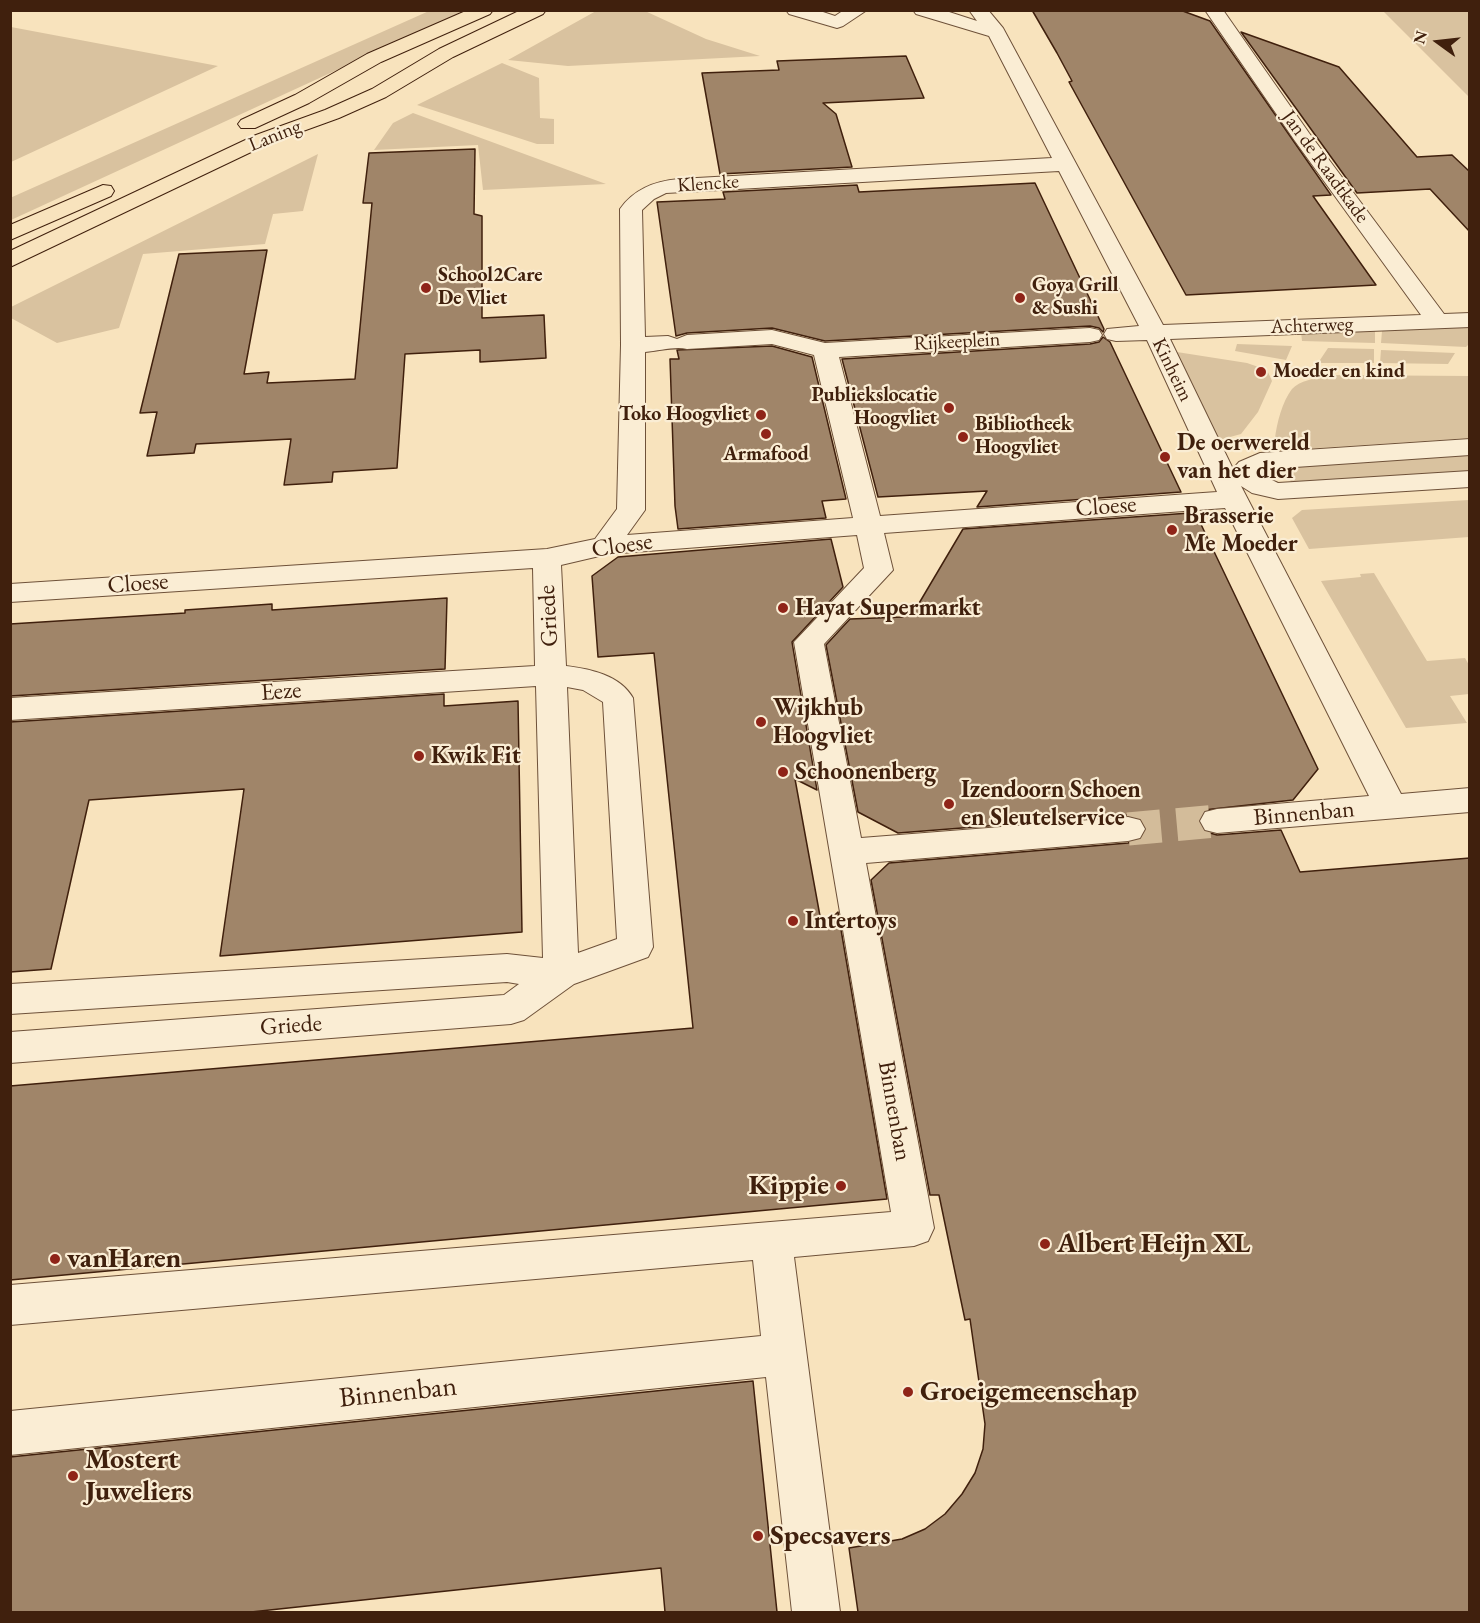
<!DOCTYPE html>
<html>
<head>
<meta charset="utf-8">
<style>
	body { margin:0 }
	#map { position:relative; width:1480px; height:1623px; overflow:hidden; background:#f8e3bd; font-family:"EB Garamond",serif }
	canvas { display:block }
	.frame { position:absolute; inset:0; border:12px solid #40200d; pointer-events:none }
	.north { position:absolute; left:1408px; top:12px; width:60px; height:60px; -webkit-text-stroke:4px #faedd4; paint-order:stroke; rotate:285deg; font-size:16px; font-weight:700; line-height:24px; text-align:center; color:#40200d }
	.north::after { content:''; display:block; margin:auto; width:21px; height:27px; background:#40200d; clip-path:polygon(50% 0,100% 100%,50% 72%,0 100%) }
</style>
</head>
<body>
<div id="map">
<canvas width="1480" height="1623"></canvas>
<div class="frame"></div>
<div class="north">N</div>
</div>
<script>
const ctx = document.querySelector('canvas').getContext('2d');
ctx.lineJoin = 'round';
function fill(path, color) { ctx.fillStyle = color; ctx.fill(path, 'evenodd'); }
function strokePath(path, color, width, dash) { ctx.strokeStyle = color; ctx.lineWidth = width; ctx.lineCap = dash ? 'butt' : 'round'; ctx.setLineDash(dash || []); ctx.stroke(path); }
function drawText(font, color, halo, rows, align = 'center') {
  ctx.font = font + ' "EB Garamond",serif'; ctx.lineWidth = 4.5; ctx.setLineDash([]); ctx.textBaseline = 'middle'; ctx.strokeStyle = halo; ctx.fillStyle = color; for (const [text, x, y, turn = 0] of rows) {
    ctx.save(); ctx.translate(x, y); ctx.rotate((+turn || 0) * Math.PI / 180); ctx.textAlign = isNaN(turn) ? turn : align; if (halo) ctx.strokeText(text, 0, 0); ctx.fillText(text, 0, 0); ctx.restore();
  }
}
fill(new Path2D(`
	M 429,11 L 465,11 L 11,220 L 10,198 Z
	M 596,11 L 645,11 L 706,39 L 760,56 L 568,66 L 508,60 Z
	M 1383,11 L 1469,11 L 1469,97 Z
	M 11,27 L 218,66 L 11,162 Z
	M 502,63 L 539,78 L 540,118 L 554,119 L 554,144 L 537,144 L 417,105 Z
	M 413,113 L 606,184 L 483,190 L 478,145 L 374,150 L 393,123 Z
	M 318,154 L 303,211 L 273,214 L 265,244 L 143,254 L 119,328 L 57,343 L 11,318 L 11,307 Z
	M 1469,327 L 1469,344 L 1466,347 L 1381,343 L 1382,331 Z
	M 1375,331 L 1375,343 L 1302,341 L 1301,332 Z
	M 1237,344 L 1292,346 L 1286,360 L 1235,351 Z
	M 1328,348 L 1374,349 L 1374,363 L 1318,363 Z
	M 1164,350 L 1247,363 L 1267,370 L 1272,381 L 1258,412 L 1241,434 L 1208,443 Z
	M 1381,350 L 1455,353 L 1448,364 L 1380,363 Z
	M 1327,375 L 1469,376 L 1469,438 L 1287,450 L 1275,438 C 1277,423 1282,402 1292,389 C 1299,381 1316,378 1327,375 Z
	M 1469,454 L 1469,472 L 1292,483 L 1281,466 Z
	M 1469,500 L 1469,537 L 1309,549 L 1292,518 L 1302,510 Z
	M 1374,573 L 1427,661 L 1465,658 L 1469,665 L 1469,694 L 1450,696 L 1467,723 L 1406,728 L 1321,581 L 1361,577 L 1360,574 Z`), '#d9c29f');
const building = new Path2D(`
	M 1032,10 L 1180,10 L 1210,21 L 1331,195 L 1313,196 L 1376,285 L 1186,295 L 1069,82 L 1072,81 L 1057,53 Z
	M 1241,32 L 1339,67 L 1417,157 L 1452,155 L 1470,172 L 1470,232 L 1430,189 L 1357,193 Z
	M 906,56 L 924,98 L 823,103 L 836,114 L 852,167 L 720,174 L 702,73 L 779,70 L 777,61 Z
	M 475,149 L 474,214 L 482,216 L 482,318 L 544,315 L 546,358 L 480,362 L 480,350 L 405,354 L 397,468 L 333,472 L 332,482 L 284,485 L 291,439 L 196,444 L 194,453 L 147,456 L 157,412 L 140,413 L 179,254 L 267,250 L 244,374 L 269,372 L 267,383 L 355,379 L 372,203 L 363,203 L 369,153 Z
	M 1035,183 L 1104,329 L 1103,332 L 1099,328 L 1090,326 L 825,341 L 772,328 L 687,333 L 676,336 L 657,202 L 725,199 L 723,192 L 857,185 L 859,192 Z
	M 1103,337 L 1110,342 L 1181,492 L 977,507 L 987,491 L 878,497 L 842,359 L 1090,344 L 1099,342 Z
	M 772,346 L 812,357 L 846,499 L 822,501 L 826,518 L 678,529 L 675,506 L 670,359 L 679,359 L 677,350 Z
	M 1190,513 L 1192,516 L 1197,516 L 1318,769 L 1293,800 L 1204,810 L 1198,820 L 1203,831 L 1217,835 L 1281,830 L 1300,872 L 1470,858 L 1470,1612 L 858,1612 L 849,1548 L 902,1539 L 925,1529 L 945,1514 L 962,1494 L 975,1473 L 983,1449 L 985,1424 L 970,1319 L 965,1320 L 939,1195 L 930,1195 L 871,880 L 889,863 L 1128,843 L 1142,839 L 1147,828 L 1141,818 L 1128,815 L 898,833 L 858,812 L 826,645 L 850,619 L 903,617 L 918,605 L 963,529 Z
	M 831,539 L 843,587 L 792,642 L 817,790 L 795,779 L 822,927 L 838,912 L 887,1199 L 10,1280 L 10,1086 L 693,1028 L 654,653 L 598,657 L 592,576 L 618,557 Z
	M 447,598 L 445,669 L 10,696 L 10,624 L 185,613 L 185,610 L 272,604 L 272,610 Z
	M 444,694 L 444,706 L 518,701 L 522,932 L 220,956 L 244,789 L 89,800 L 51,969 L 10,972 L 10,722 Z
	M 753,1381 L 777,1612 L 665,1612 L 661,1568 L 251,1612 L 10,1612 L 10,1457 Z`);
fill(building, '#a08569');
strokePath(building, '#40200d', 1.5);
strokePath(new Path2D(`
	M 1128,829 L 1217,821`), '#d3bc9a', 33, [33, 16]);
const minor = new Path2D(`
	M 786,10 L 817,10 L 835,16 L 844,10 L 867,10 L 843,26 L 837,28 L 789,14 Z
	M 913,10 L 943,10 L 977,21 L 969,10 L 988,10 L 1003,28 L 1163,325 L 1421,315 L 1295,141 L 1205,10 L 1223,10 L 1309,133 L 1444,314 L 1470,313 L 1470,327 L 1170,339 L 1233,469 L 1239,462 L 1260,453 L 1470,439 L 1470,455 L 1266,469 L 1260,474 L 1278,483 L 1470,471 L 1470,487 L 1278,499 L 1252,493 L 1241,486 L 1401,794 L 1470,788 L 1470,812 L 1217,833 L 1205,830 L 1200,821 L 1205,812 L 1217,809 L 1369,796 L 1225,508 L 884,533 L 893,570 L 824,644 L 861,838 L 1128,817 L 1140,820 L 1145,829 L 1140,838 L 1128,841 L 866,863 L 934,1228 L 928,1241 L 914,1246 L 794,1257 L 840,1612 L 792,1612 L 766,1377 L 10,1455 L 10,1411 L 761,1336 L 753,1260 L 10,1325 L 10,1285 L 891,1212 L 794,642 L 864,568 L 857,535 L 608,554 L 561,565 L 566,666 C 590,669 620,675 633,698 L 653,947 L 648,957 L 574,984 L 524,1020 L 511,1024 L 10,1063 L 10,1032 L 504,995 L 519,984 L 507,982 L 10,1014 L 10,984 L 507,954 L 543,958 L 536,686 L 10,720 L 10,698 L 535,666 L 533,568 L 10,602 L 10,584 L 547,549 L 595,539 L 617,509 L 621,345 L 620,209 C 634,189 655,181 679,179 L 1052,158 L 989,36 L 916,14 ZM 1059,171 L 1139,326 L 1107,329 L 1104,334 L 1107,339 L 1116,341 L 1147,340 L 1217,492 L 880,516 L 839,357 L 1090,342 L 1099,340 L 1102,335 L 1099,330 L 1090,328 L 825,343 L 772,330 L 687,335 L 677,339 L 668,336 L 645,337 L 642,210 L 654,199 L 666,193 ZM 772,344 L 814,355 L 853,518 L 627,535 L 645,510 L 645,352 C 659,351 675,346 687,349 ZM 567,687 L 583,690 L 603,702 L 617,939 L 578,953 Z`);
const major = new Path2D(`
	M 468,10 L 493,10 L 490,14 L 381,62 L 309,103 L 255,128 L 241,128 L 238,124 L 241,120 L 295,95 L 367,54 Z
	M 521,10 L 546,10 L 543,14 L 453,57 L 386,97 L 339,118 L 270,143 L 10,267 L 10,251 L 256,135 L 325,110 L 372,89 L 439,49 Z
	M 103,185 L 111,186 L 114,191 L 111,196 L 10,240 L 10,225 Z`);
strokePath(minor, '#6e5139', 2);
strokePath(major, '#40200d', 2);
fill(minor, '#faedd4');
fill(major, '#f8e3bd');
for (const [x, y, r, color] of [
	[426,288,6,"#8f2418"],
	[1020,298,6,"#8f2418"],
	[1261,372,6,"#8f2418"],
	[949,408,6,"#8f2418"],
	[761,415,6,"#8f2418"],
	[766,434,6,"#8f2418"],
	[963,437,6,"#8f2418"],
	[1165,457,6,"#8f2418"],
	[1172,530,6,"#8f2418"],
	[783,608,6,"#8f2418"],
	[761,722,6,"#8f2418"],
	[419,756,6,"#8f2418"],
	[783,772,6,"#8f2418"],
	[949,804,6,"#8f2418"],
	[793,921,6,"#8f2418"],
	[841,1186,6,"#8f2418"],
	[1045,1244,6,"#8f2418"],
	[55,1259,6,"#8f2418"],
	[908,1392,6,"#8f2418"],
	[73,1476,6,"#8f2418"],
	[758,1536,6,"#8f2418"]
]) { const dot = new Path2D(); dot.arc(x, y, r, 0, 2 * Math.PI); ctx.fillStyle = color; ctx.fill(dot); strokePath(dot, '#faedd4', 2); }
drawText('20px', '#40200d', '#faedd4', [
	["Laning",275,136,-22],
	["Jan de Raadtkade",1325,167,54],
	["Klencke",708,184,-4],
	["Achterweg",1312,326,-2],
	["Rijkeeplein",957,342,-3],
	["Kinheim",1172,370,64]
]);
drawText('bold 20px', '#40200d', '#faedd4', [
	["School2Care",438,276],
	["De Vliet",438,299],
	["Goya Grill",1032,286],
	["& Sushi",1032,309],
	["Moeder en kind",1273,372],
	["Publiekslocatie",937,396,"right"],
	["Hoogvliet",937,419,"right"],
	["Toko Hoogvliet",749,415,"right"],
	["Bibliotheek",975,425],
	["Hoogvliet",975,448],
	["Armafood",766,455,"center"]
], 'left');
drawText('bold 24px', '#40200d', '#faedd4', [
	["De oerwereld",1177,443],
	["van het dier",1177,471],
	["Brasserie",1184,516],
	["Me Moeder",1184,544],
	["Hayat Supermarkt",795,608],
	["Wijkhub",773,708],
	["Hoogvliet",773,736],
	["Kwik Fit",431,756],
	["Schoonenberg",795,772],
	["Izendoorn Schoen",961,790],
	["en Sleutelservice",961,818],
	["Intertoys",805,921]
], 'left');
drawText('24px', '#40200d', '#faedd4', [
	["Cloese",1106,507,-4],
	["Cloese",622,546,-8],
	["Cloese",138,584,-4],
	["Griede",549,616,-93],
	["Eeze",281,692,-4],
	["Binnenban",1304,814,-5],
	["Griede",291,1026,-4],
	["Binnenban",894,1111,80]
]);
drawText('bold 28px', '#40200d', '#faedd4', [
	["Kippie",829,1186,"right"],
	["Albert Heijn XL",1057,1244],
	["vanHaren",67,1259],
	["Groeigemeenschap",920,1392],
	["Mostert",85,1460],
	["Juweliers",85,1492],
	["Specsavers",770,1536]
], 'left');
drawText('28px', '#40200d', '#faedd4', [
	["Binnenban",398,1393,-6]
]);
</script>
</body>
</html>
